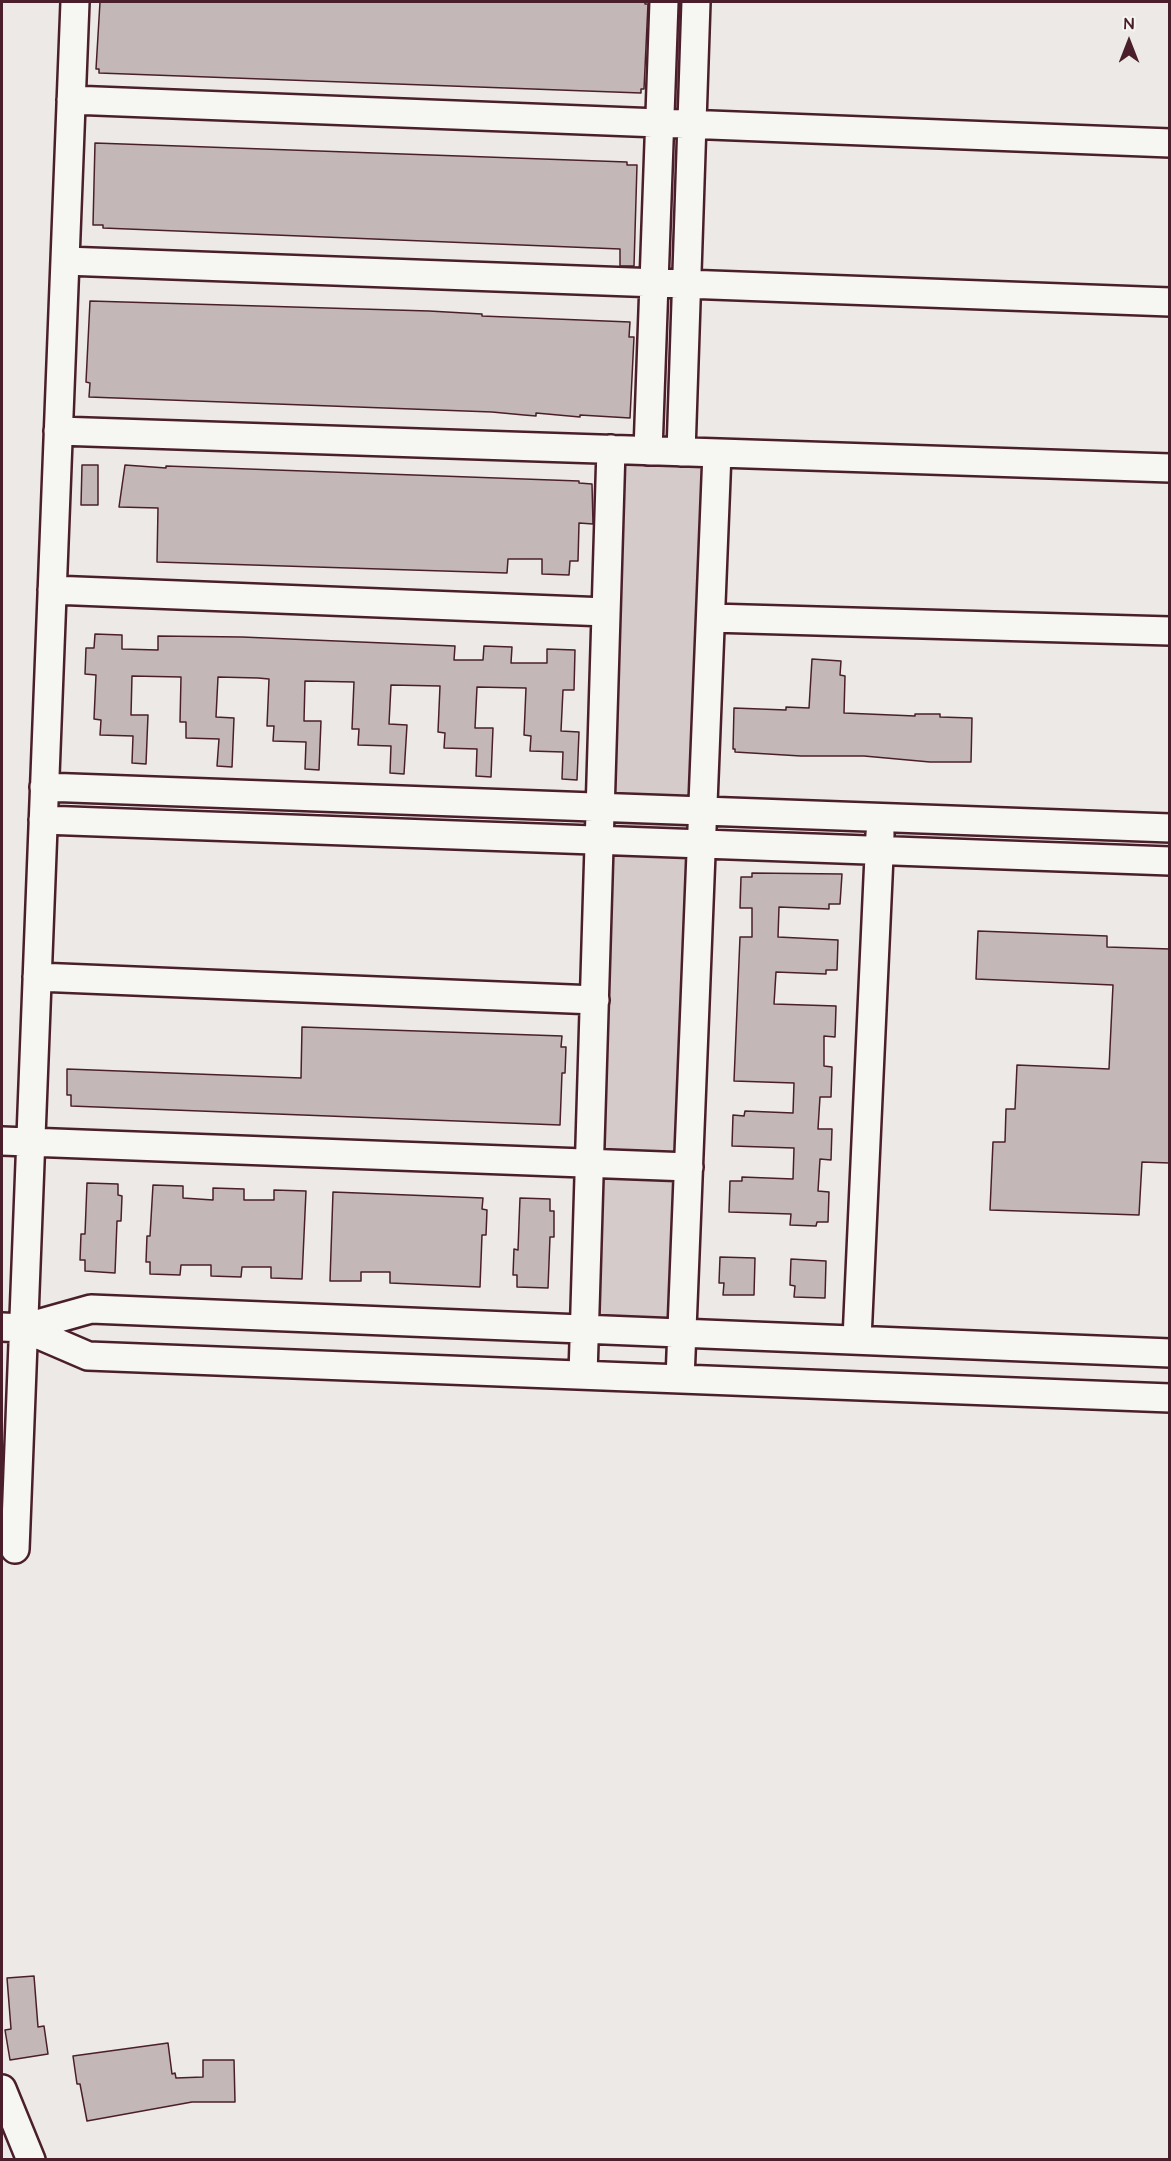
<!DOCTYPE html>
<html>
<head>
<meta charset="utf-8">
<style>
	body { margin:0 }
	#map { position:relative; width:1171px; height:2161px; overflow:hidden; background:#ece9e6; font-family:"Architects Daughter",sans-serif }
	canvas { display:block }
	.frame { position:absolute; inset:0; border:3px solid #4a1f2b; pointer-events:none }
	.north { position:absolute; left:1099px; top:12px; width:60px; height:60px; -webkit-text-stroke:4px #f6f6f2; paint-order:stroke; rotate:0deg; font-size:16px; font-weight:700; line-height:24px; text-align:center; color:#4a1f2b }
	.north::after { content:''; display:block; margin:auto; width:21px; height:27px; background:#4a1f2b; clip-path:polygon(50% 0,100% 100%,50% 72%,0 100%) }
</style>
</head>
<body>
<div id="map">
<canvas width="1171" height="2161"></canvas>
<div class="frame"></div>
<div class="north">N</div>
</div>
<script>
const ctx = document.querySelector('canvas').getContext('2d');
ctx.lineJoin = 'round';
function fill(path, color) { ctx.fillStyle = color; ctx.fill(path, 'evenodd'); }
function strokePath(path, color, width, dash) { ctx.strokeStyle = color; ctx.lineWidth = width; ctx.lineCap = dash ? 'butt' : 'round'; ctx.setLineDash(dash || []); ctx.stroke(path); }
fill(new Path2D(`
	M 611,449 L 717,453 L 682,1334 L 585,1330 Z`), '#d4cbca');
const building = new Path2D(`
	M 100,2 L 645,2 L 645,4 L 648,4 L 644,89 L 641,89 L 641,93 L 99,73 L 99,69 L 96,69 Z
	M 95,143 L 627,162 L 627,165 L 637,165 L 634,266 L 620,266 L 620,249 L 103,228 L 103,225 L 93,225 Z
	M 90,301 L 429,311 L 482,314 L 482,316 L 630,322 L 629,337 L 634,337 L 630,418 L 580,415 L 580,417 L 536,413 L 536,416 L 524,415 L 492,412 L 89,397 L 90,383 L 86,382 Z
	M 82,465 L 98,465 L 98,505 L 81,505 Z
	M 125,465 L 166,468 L 166,466 L 579,481 L 579,483 L 592,484 L 593,524 L 579,523 L 578,561 L 570,561 L 569,575 L 542,574 L 542,559 L 508,559 L 507,573 L 157,562 L 158,508 L 119,507 Z
	M 95,634 L 122,635 L 122,649 L 158,650 L 158,636 L 242,637 L 455,646 L 454,660 L 483,660 L 484,646 L 512,647 L 511,663 L 547,663 L 547,649 L 575,650 L 574,690 L 563,690 L 561,731 L 579,732 L 577,780 L 562,779 L 563,752 L 530,751 L 531,736 L 524,735 L 526,688 L 477,687 L 475,728 L 493,728 L 491,777 L 476,776 L 477,749 L 444,748 L 445,733 L 438,732 L 440,686 L 391,685 L 389,724 L 407,725 L 404,774 L 390,773 L 391,746 L 358,745 L 359,729 L 352,729 L 354,682 L 305,681 L 304,721 L 321,721 L 319,770 L 305,769 L 306,742 L 273,741 L 274,726 L 267,726 L 269,679 L 258,678 L 218,677 L 216,717 L 234,718 L 232,767 L 217,766 L 219,739 L 186,738 L 186,722 L 180,722 L 181,677 L 132,676 L 131,715 L 148,715 L 146,764 L 132,763 L 133,736 L 100,735 L 101,720 L 94,719 L 96,675 L 85,674 L 86,648 L 94,648 Z
	M 812,659 L 841,661 L 840,675 L 845,676 L 844,713 L 915,716 L 915,714 L 940,714 L 940,717 L 972,718 L 971,762 L 930,762 L 864,756 L 801,756 L 735,752 L 735,749 L 733,749 L 734,708 L 786,710 L 786,707 L 809,708 Z
	M 752,873 L 842,874 L 840,904 L 829,904 L 829,909 L 779,907 L 778,937 L 838,940 L 837,970 L 826,970 L 826,974 L 776,972 L 774,1004 L 836,1006 L 835,1037 L 824,1036 L 824,1066 L 832,1067 L 831,1097 L 820,1097 L 818,1129 L 832,1129 L 831,1160 L 820,1159 L 818,1191 L 829,1192 L 828,1222 L 817,1222 L 816,1226 L 790,1225 L 791,1214 L 729,1212 L 730,1181 L 742,1181 L 742,1177 L 793,1179 L 794,1148 L 732,1146 L 733,1115 L 744,1116 L 745,1111 L 793,1113 L 794,1083 L 734,1081 L 740,937 L 752,937 L 752,908 L 740,908 L 741,877 L 752,877 Z
	M 978,931 L 1107,936 L 1107,947 L 1170,949 L 1170,1163 L 1142,1162 L 1139,1215 L 990,1210 L 993,1142 L 1005,1142 L 1006,1109 L 1015,1109 L 1017,1065 L 1109,1069 L 1113,985 L 976,979 Z
	M 302,1027 L 562,1036 L 561,1047 L 566,1047 L 565,1073 L 562,1073 L 560,1125 L 71,1106 L 71,1095 L 67,1095 L 67,1069 L 301,1078 Z
	M 87,1183 L 118,1184 L 118,1195 L 122,1196 L 121,1221 L 117,1221 L 115,1273 L 85,1271 L 85,1260 L 80,1260 L 81,1234 L 85,1234 Z
	M 153,1185 L 183,1186 L 183,1198 L 213,1200 L 213,1188 L 244,1189 L 244,1200 L 274,1200 L 274,1190 L 306,1191 L 302,1279 L 271,1278 L 271,1267 L 242,1267 L 241,1277 L 211,1276 L 211,1265 L 181,1265 L 180,1275 L 150,1274 L 150,1262 L 146,1262 L 147,1236 L 150,1236 Z
	M 333,1192 L 483,1198 L 482,1209 L 487,1210 L 486,1235 L 482,1235 L 480,1287 L 390,1283 L 390,1272 L 361,1272 L 361,1281 L 330,1281 Z
	M 520,1198 L 550,1199 L 550,1211 L 554,1211 L 554,1237 L 550,1237 L 548,1288 L 517,1287 L 517,1275 L 513,1275 L 514,1249 L 518,1250 Z
	M 720,1257 L 755,1258 L 754,1295 L 723,1295 L 724,1283 L 719,1283 Z
	M 791,1259 L 826,1261 L 825,1298 L 794,1297 L 795,1286 L 790,1285 Z
	M 34,1976 L 38,2027 L 44,2026 L 48,2054 L 10,2060 L 5,2030 L 11,2029 L 7,1978 Z
	M 168,2043 L 172,2074 L 175,2073 L 176,2078 L 203,2077 L 203,2060 L 234,2060 L 235,2102 L 192,2102 L 87,2121 L 80,2084 L 77,2084 L 73,2056 Z`);
fill(building, '#c4b7b7');
strokePath(building, '#4a1f2b', 1.5);
const minor = new Path2D(`
	M 71,100 L 1170,143
	M 65,261 L 1170,302
	M 58,431 L 1170,468
	M 648,451 L 664,2
	M 681,452 L 696,2
	M 52,590 L 606,612
	M 711,618 L 1170,631
	M 44,787 L 1170,828
	M 43,820 L 1170,861
	M 37,977 L 595,1000
	M 2,1141 L 689,1167
	M 2,1327 L 23,1328 L 91,1309 L 1170,1353
	M 23,1328 L 88,1356 L 1170,1398
	M 857,1339 L 880,834
	M 583,1375 L 611,449
	M 680,1379 L 717,453
	M 15,1549 L 75,2
	M 2,2089 L 31,2160`);
strokePath(minor, '#4a1f2b', 32);
strokePath(minor, '#f6f6f2', 27);
</script>
</body>
</html>
